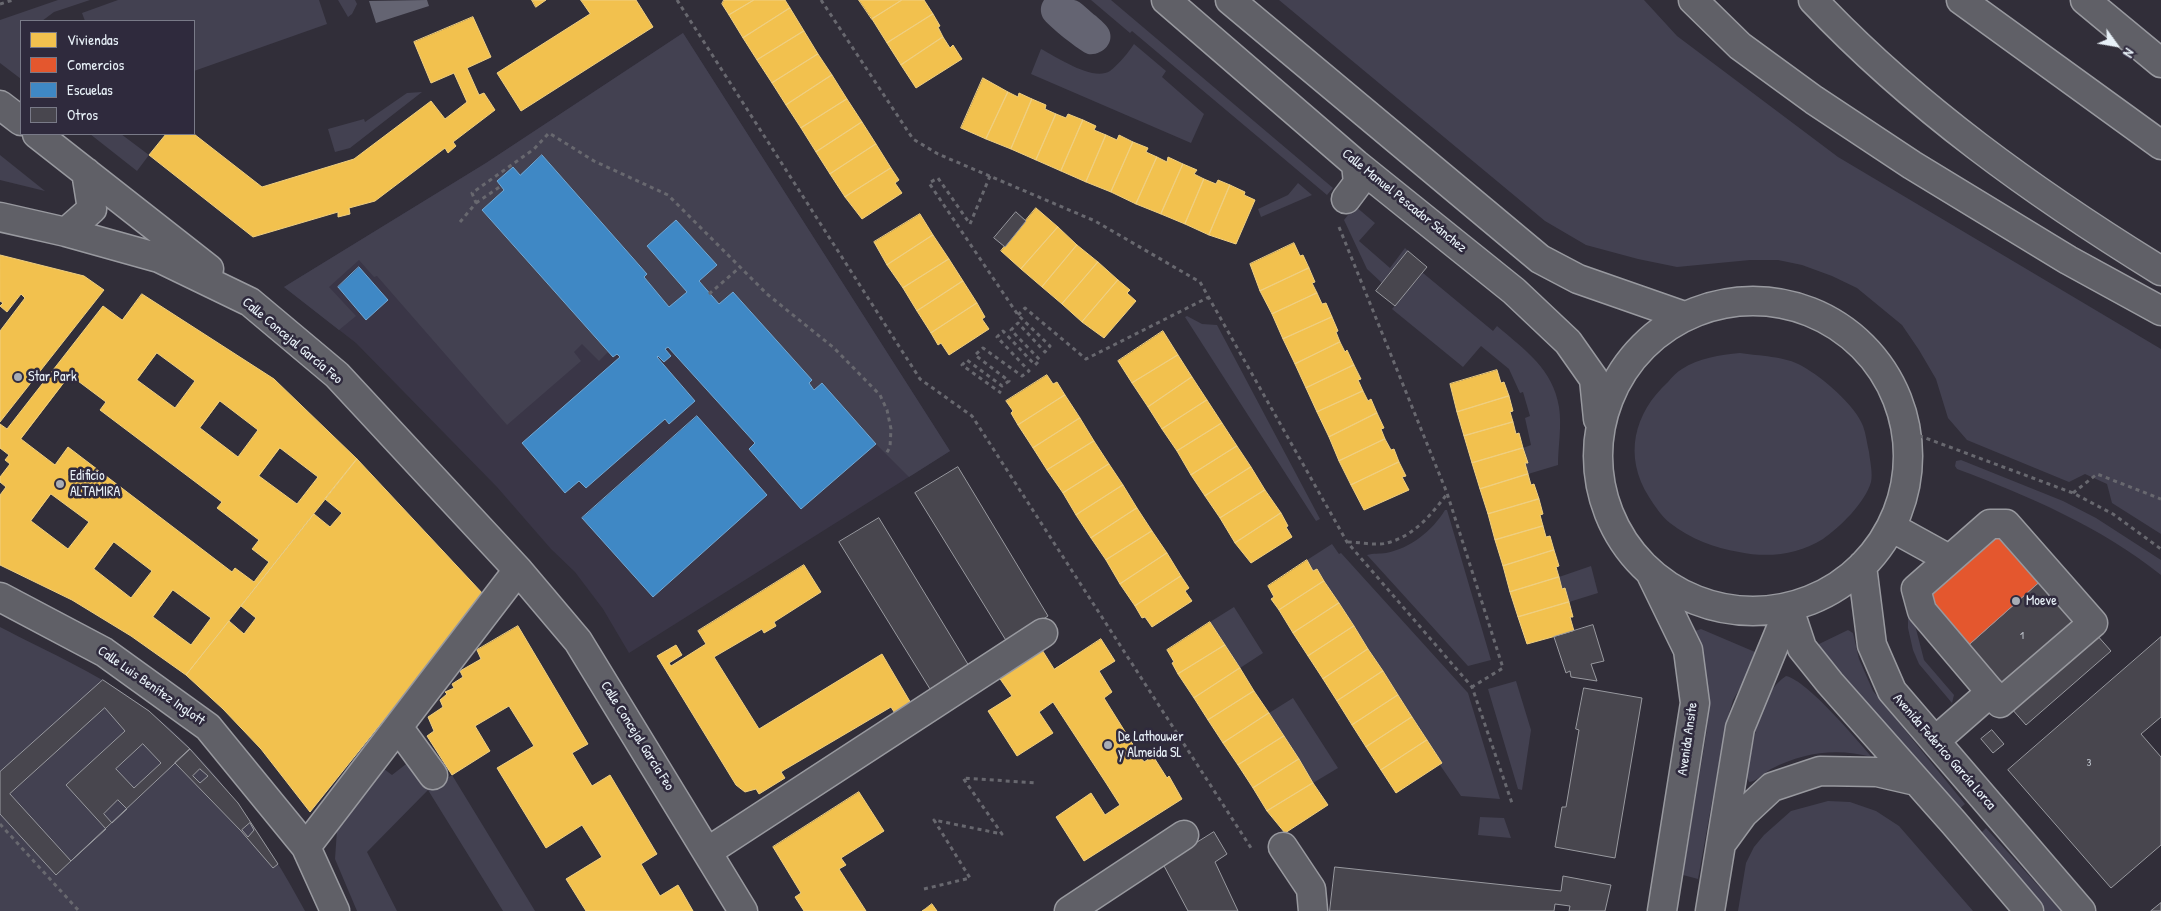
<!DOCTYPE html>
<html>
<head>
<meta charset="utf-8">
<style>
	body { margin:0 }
	#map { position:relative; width:2161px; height:911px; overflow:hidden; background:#312e39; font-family:"Patrick Hand",sans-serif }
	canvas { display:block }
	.legend { position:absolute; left:20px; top:20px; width:175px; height:115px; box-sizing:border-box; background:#2f2a3d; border:1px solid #797a88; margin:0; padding:6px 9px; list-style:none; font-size:15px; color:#e8f1f8 }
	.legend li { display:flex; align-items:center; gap:10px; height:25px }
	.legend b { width:25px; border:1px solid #797a88 }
	.north { position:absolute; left:2091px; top:20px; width:50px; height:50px; -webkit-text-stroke:4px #2f2a3d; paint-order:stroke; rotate:122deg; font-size:14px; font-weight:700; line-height:20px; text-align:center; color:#e8f1f8 }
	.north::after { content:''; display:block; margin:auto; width:18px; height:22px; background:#e8f1f8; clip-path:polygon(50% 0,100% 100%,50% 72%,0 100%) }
</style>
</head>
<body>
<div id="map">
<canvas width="2161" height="911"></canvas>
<ul class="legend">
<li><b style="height:14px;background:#f2c14e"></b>Viviendas</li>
<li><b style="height:14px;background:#e4572e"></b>Comercios</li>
<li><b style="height:14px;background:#3f88c5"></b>Escuelas</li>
<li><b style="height:14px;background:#48464e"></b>Otros</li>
</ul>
<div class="north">N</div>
</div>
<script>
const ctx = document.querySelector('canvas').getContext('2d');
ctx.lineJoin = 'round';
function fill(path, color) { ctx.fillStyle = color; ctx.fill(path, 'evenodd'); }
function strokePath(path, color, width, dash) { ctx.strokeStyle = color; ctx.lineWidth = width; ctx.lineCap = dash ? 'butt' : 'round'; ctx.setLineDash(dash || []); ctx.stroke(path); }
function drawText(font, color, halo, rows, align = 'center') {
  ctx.font = font + ' "Patrick Hand",sans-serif'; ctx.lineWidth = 5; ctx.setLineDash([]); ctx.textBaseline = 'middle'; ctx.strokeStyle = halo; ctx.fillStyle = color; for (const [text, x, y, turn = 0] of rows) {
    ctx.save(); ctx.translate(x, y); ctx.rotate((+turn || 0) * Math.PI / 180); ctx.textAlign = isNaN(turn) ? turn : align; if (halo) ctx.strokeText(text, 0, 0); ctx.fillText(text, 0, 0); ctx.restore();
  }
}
fill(new Path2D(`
	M 683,33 L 950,451 L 629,653 L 603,609 L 575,572 L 551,549 L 497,487 L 356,343 L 284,287 L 486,163 Z`), '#3a3647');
fill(new Path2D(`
	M 58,0 L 90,0 L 54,12 L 42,21 L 21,21 L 21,79 L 0,63 L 0,20 Z
	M 118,0 L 319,0 L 327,24 L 194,71 L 194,21 L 85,21 L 82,13 Z
	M 338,0 L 355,0 L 357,4 L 352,14 L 348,17 Z
	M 1091,0 L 1111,0 L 1333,188 L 1327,195 L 1132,31 L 1130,33 Z
	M 1279,0 L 1644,0 L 1677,36 L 1838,157 L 2161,349 L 2161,534 L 2112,503 L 2107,484 L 2085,474 L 2069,482 L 1967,440 L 1948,418 L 1936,379 L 1919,350 L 1902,325 L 1857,288 L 1832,276 L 1802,265 L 1778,260 L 1750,260 L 1677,267 L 1638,259 L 1586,245 L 1545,221 Z
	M 683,33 L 950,451 L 909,477 L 876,444 L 823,383 L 814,390 L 809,383 L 811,380 L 734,292 L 719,304 L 699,281 L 716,265 L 676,220 L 647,246 L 687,292 L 669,307 L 644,277 L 647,273 L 542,155 L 520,175 L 513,167 L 497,181 L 504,190 L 482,210 L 608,352 L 599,361 L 582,344 L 574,352 L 581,361 L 507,425 L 377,276 L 374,277 L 359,260 L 329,287 L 356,316 L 339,330 L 284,287 L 486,163 Z
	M 1134,44 L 1166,71 L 1162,77 L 1204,114 L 1191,143 L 1031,74 L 1041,49 C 1057,57 1093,82 1110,71 C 1119,64 1128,53 1134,44 Z
	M 422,92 L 350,148 L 335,152 L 328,129 L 364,119 L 365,122 L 407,93 Z
	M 90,134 L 121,134 L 149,155 L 137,171 Z
	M 0,155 L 45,191 L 0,180 Z
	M 1298,183 L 1312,195 L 1261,217 L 1258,209 L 1288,195 Z
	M 1355,206 L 1375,223 L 1359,241 L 1390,268 L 1405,248 L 1408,251 L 1382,283 L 1367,269 L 1344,220 Z
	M 1423,273 L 1493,331 L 1497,326 C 1525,350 1553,369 1559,407 C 1562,426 1558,447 1558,465 L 1528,474 L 1523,448 L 1531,445 L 1525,418 L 1530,416 L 1523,392 L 1520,393 L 1509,369 L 1481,346 L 1463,367 L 1392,309 Z
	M 1187,316 L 1202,324 L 1217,325 L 1320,519 L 1316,521 L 1185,317 Z
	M 1740,353 C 1759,356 1785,356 1802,366 C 1822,377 1855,405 1863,426 C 1866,434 1867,444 1869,452 C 1870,461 1873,474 1871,482 C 1865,503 1840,527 1823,539 C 1798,555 1767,558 1739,552 C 1714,548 1691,539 1670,523 C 1661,516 1655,506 1649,497 C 1623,456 1634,413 1668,382 C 1672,377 1677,372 1682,369 C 1698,358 1720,355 1740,353 Z
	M 1961,460 L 2063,501 L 2096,518 L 2161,560 L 2161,575 C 2101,527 2029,496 1957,469 L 1955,466 L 1956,461 Z
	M 1445,510 L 1447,510 L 1491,660 L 1468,666 L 1367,555 C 1373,553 1380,554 1386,553 C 1411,548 1432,531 1445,510 Z
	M 1332,544 L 1339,554 L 1341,553 L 1468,693 L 1500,799 L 1461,796 L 1440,765 L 1442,763 L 1317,569 L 1313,571 L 1307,560 Z
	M 1591,566 L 1598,593 L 1569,602 L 1565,588 L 1562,589 L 1559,577 Z
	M 1917,598 L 1915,625 L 1924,660 L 1954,695 L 1952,703 L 1919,664 L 1913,650 L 1908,628 L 1908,610 Z
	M 1234,607 L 1263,653 L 1240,668 L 1210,622 Z
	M 0,627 C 50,653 104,676 149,711 C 216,764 265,837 305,911 L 0,911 Z
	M 1701,629 L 1755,652 L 1757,659 L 1733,700 L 1726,724 L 1698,879 L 1683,875 L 1707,729 L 1708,708 L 1704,663 L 1695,635 L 1695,631 Z
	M 1848,630 L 1853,633 L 1859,659 L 1873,691 L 1965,804 L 1958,810 L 1817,648 L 1819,644 Z
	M 1786,676 C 1808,681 1856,739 1872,757 C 1837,748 1804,752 1771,769 C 1764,773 1756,782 1749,782 L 1747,776 C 1753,746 1758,694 1786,676 Z
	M 1516,681 L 1531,730 L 1522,790 L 1518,789 L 1488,689 Z
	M 1293,698 L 1338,768 L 1313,783 L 1269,713 Z
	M 410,761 L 428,790 L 452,775 L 535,911 L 503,911 L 428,790 L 367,852 L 397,911 L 357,911 L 335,859 L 337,830 L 384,769 L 392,775 Z
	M 1828,801 L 1850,802 L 1876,811 L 1899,826 L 1973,911 L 1738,911 L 1746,863 L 1754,847 L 1764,835 L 1791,811 Z
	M 1480,817 L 1504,818 L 1511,838 L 1478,835 Z
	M 1986,828 L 2061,911 L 2044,911 L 1979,835 Z`), '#434151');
fill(new Path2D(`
	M 427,0 L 429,6 L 376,23 L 369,1 Z
	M 1044,0 C 1053,0 1065,0 1074,0 C 1081,1 1090,12 1096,16 C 1100,20 1106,24 1109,30 C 1115,43 1102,56 1088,54 C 1081,52 1047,25 1043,18 C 1040,12 1040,6 1044,0 Z`), '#646472');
const homes = new Path2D(`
	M 532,0 L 546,0 L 536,7 Z
	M 581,0 L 636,0 L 653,27 L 521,111 L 497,73 L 590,14 Z
	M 724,0 L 754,0 L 729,15 L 722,4 Z
	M 754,0 L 785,0 L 790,8 L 743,38 L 729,15 Z
	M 859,0 L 902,0 L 872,19 Z
	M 902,0 L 924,0 L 933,14 L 887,43 L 872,19 Z
	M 790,8 L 804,31 L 757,60 L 743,38 Z
	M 933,14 L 940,26 L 938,27 L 943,37 L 901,65 L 887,43 Z
	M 473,17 L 491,57 L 467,68 L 479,95 L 484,93 L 495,110 L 453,142 L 456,146 L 448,153 L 445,148 L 375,201 L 349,208 L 350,214 L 338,217 L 338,212 L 253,237 L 149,155 L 166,134 L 194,134 L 262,187 L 354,159 L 431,101 L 445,119 L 467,102 L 454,73 L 431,83 L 414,42 Z
	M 804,31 L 818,54 L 772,83 L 757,60 Z
	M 943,37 L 950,48 L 953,45 L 962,59 L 916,88 L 901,65 Z
	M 818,54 L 832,75 L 786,105 L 772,83 Z
	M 832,75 L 847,99 L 801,128 L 786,105 Z
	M 983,78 L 1008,92 L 986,139 L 961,128 Z
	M 1008,92 L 1018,97 L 1019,93 L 1032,99 L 1011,149 L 986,139 Z
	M 847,99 L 862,122 L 816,152 L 801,128 Z
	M 1032,99 L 1046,105 L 1045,109 L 1056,114 L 1036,160 L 1011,149 Z
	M 1056,114 L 1066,118 L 1068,114 L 1083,120 L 1061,171 L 1036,160 Z
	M 1083,120 L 1096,126 L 1094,130 L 1106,135 L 1086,182 L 1061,171 Z
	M 862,122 L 876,144 L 830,174 L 816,152 Z
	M 1106,135 L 1117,140 L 1119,135 L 1133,142 L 1111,192 L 1086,182 Z
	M 1133,142 L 1148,148 L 1146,152 L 1157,157 L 1136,204 L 1111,192 Z
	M 876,144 L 891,168 L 845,197 L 830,174 Z
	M 1157,157 L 1167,162 L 1168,157 L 1183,164 L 1161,214 L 1136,204 Z
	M 1183,164 L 1197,170 L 1194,174 L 1204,179 L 1185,224 L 1161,214 Z
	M 891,168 L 899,180 L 895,183 L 902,193 L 862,219 L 845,197 Z
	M 1204,179 L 1216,184 L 1218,180 L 1230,185 L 1209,235 L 1185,224 Z
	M 1230,185 L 1245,192 L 1244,195 L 1255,200 L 1236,244 L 1209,235 Z
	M 1036,208 L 1058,227 L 1021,269 L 1001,251 Z
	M 920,214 L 933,235 L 887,265 L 874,242 Z
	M 1058,227 L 1077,245 L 1042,287 L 1021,269 Z
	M 933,235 L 949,259 L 903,288 L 887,265 Z
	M 1294,243 L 1300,256 L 1303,255 L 1309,268 L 1260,291 L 1250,264 Z
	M 1077,245 L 1098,262 L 1062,304 L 1042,287 Z
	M 0,255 L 84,276 L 104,290 L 0,422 L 0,331 L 25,298 L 21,294 L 7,312 L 0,306 L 3,303 L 0,301 Z
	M 949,259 L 963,281 L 917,311 L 903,288 Z
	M 1098,262 L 1118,280 L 1082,322 L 1062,304 Z
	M 1309,268 L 1315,282 L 1312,283 L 1317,293 L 1272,314 L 1260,291 Z
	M 1118,280 L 1130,290 L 1127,293 L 1136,301 L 1104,338 L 1082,322 Z
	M 963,281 L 977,303 L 931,333 L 917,311 Z
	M 1317,293 L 1322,304 L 1326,303 L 1332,317 L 1283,339 L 1272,314 Z
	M 142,294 L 274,379 L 357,459 L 186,675 L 131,636 L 72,600 L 0,565 L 0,495 L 6,487 L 0,482 L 0,477 L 10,464 L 5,460 L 9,455 L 0,448 L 0,424 L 7,429 L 103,306 L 122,320 ZM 157,353 L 195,381 L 175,408 L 137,380 ZM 70,375 L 106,402 L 100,410 L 222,502 L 217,508 L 259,540 L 252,549 L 269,562 L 254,582 L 235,568 L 232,572 L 68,447 L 55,465 L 21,439 ZM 220,401 L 258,430 L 238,457 L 200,428 ZM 280,448 L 318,477 L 297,504 L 259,476 ZM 51,494 L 89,522 L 68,549 L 31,521 ZM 114,542 L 152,571 L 131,598 L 94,569 ZM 173,590 L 211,618 L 191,645 L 153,617 Z
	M 977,303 L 985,317 L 982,319 L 989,329 L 949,355 L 941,343 L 938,345 L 931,333 Z
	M 1332,317 L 1338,331 L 1336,332 L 1340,342 L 1295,364 L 1283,339 Z
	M 1163,331 L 1178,355 L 1132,383 L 1118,361 Z
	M 1340,342 L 1345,352 L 1347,350 L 1354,365 L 1306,388 L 1295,364 Z
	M 1178,355 L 1192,377 L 1148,407 L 1132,383 Z
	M 1354,365 L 1361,379 L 1358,380 L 1363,391 L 1317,412 L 1306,388 Z
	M 1497,370 L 1501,383 L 1504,382 L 1509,396 L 1457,412 L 1450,384 Z
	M 1047,375 L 1053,384 L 1057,382 L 1065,395 L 1018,425 L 1011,413 L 1013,411 L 1006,401 Z
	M 1192,377 L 1207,400 L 1162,429 L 1148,407 Z
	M 1363,391 L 1368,401 L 1371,399 L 1377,413 L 1329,437 L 1317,412 Z
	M 1065,395 L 1080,418 L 1033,448 L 1018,425 Z
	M 1509,396 L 1513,411 L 1510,412 L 1513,422 L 1464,436 L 1457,412 Z
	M 1207,400 L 1222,423 L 1177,451 L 1162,429 Z
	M 1377,413 L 1384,428 L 1381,429 L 1385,439 L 1339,461 L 1329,437 Z
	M 1080,418 L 1094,441 L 1047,470 L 1033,448 Z
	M 1513,422 L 1516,434 L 1519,433 L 1523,448 L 1472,463 L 1464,436 Z
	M 1222,423 L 1237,446 L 1191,475 L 1177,451 Z
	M 1385,439 L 1391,450 L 1394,449 L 1399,462 L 1351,485 L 1339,461 Z
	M 1094,441 L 1109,464 L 1063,493 L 1047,470 Z
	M 1237,446 L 1251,467 L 1205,496 L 1191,475 Z
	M 1523,448 L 1528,463 L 1525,463 L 1528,474 L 1480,489 L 1472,463 Z
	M 357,459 L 484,595 L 310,812 L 261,749 L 223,709 L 186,675 L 229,621 L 244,634 L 256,618 L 241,606 L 314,514 L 330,527 L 342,513 L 325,499 Z
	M 1399,462 L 1406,476 L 1402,477 L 1409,490 L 1364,510 L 1351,485 Z
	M 1109,464 L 1123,485 L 1076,515 L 1063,493 Z
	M 1251,467 L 1265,490 L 1220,518 L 1205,496 Z
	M 1528,474 L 1531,485 L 1534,484 L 1539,499 L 1488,514 L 1480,489 Z
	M 1123,485 L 1137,508 L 1091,538 L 1076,515 Z
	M 1265,490 L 1281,513 L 1235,543 L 1220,518 Z
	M 1539,499 L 1543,514 L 1540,515 L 1543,526 L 1495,540 L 1488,514 Z
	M 1137,508 L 1152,531 L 1106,560 L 1091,538 Z
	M 1281,513 L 1288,526 L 1286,527 L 1292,537 L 1251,563 L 1235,543 Z
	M 1543,526 L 1546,537 L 1550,536 L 1554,550 L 1503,566 L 1495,540 Z
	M 1152,531 L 1167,553 L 1120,584 L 1106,560 Z
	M 1554,550 L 1559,566 L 1556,567 L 1559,577 L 1510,592 L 1503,566 Z
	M 1167,553 L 1181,576 L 1135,606 L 1120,584 Z
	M 1307,560 L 1313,571 L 1317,569 L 1324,581 L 1279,610 L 1271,599 L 1274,597 L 1268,586 Z
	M 804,565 L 821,592 L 774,622 L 776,626 L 764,633 L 762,629 L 714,657 L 759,729 L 882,654 L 912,705 L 896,715 L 891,707 L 784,770 L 781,772 L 785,778 L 759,794 L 756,789 L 745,792 L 736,785 L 657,656 L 676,645 L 682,655 L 669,663 L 671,666 L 706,644 L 698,631 Z
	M 1181,576 L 1189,588 L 1185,591 L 1192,601 L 1152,627 L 1145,617 L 1142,618 L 1135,606 Z
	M 1559,577 L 1562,589 L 1565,588 L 1569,602 L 1518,617 L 1510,592 Z
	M 1324,581 L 1339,603 L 1293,633 L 1279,610 Z
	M 1569,602 L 1573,617 L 1570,617 L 1574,631 L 1527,644 L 1518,617 Z
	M 1339,603 L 1354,626 L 1308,656 L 1293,633 Z
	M 1210,622 L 1225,645 L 1178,674 L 1172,663 L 1174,662 L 1167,650 Z
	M 518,626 L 588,744 L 572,753 L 592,786 L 610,775 L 657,854 L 641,864 L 660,896 L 678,885 L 693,911 L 586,911 L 566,879 L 602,857 L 582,825 L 546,848 L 497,768 L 534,746 L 509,706 L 475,726 L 490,751 L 452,775 L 427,736 L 434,731 L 428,717 L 443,707 L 440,700 L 447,694 L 445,692 L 454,688 L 452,684 L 463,677 L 460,671 L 481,659 L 477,650 Z
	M 1354,626 L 1368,649 L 1323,679 L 1308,656 Z
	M 1101,639 L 1115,661 L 1099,671 L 1112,692 L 1104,698 L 1144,762 L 1153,756 L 1167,778 L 1169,776 L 1182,799 L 1084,861 L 1056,817 L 1091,793 L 1105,815 L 1120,805 L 1106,783 L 1053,702 L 1039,712 L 1053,733 L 1017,756 L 988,711 L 1012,696 L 996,673 L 1039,645 L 1054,669 Z
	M 1225,645 L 1240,668 L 1194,698 L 1178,674 Z
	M 1368,649 L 1383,671 L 1337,701 L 1323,679 Z
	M 1240,668 L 1254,691 L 1208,720 L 1194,698 Z
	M 1383,671 L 1398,695 L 1352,725 L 1337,701 Z
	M 1254,691 L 1269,713 L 1223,743 L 1208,720 Z
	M 1398,695 L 1412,717 L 1366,747 L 1352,725 Z
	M 1269,713 L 1284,736 L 1238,765 L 1223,743 Z
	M 1412,717 L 1427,740 L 1381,770 L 1366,747 Z
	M 1284,736 L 1299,759 L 1253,788 L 1238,765 Z
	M 1427,740 L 1442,763 L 1396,793 L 1381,770 Z
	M 1299,759 L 1313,783 L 1267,811 L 1253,788 Z
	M 1313,783 L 1328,805 L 1285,833 L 1267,811 Z
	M 859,792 L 884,831 L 841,858 L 846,865 L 839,869 L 866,911 L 804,911 L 795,897 L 801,893 L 773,847 Z
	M 932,904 L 937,911 L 922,911 L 925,909 Z`);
fill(homes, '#f2c14e');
strokePath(homes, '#efcf81', 1);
const shops = new Path2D(`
	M 1996,530 L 2040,582 L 1967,647 L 1921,595 Z`);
fill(shops, '#e4572e');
strokePath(shops, '#e5856b', 1);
const schools = new Path2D(`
	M 542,155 L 647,274 L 644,277 L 669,307 L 687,292 L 647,246 L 676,220 L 717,265 L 699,281 L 719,304 L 733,292 L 812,380 L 809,383 L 814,390 L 822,383 L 876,444 L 801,509 L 749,449 L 755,443 L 668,347 L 665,349 L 671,356 L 664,362 L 658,356 L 657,357 L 695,401 L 669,424 L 665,419 L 586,488 L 579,481 L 565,493 L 522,443 L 620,357 L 617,354 L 613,357 L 482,210 L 504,190 L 497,181 L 513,167 L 520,175 Z
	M 359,267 L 388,300 L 366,320 L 338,287 Z
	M 697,416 L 767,495 L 653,597 L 582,518 Z`);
fill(schools, '#3f88c5');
strokePath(schools, '#72a8d4', 1);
const building = new Path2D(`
	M 1016,212 L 1026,221 L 1005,247 L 994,238 Z
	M 1408,251 L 1427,267 L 1395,306 L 1376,291 Z
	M 958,467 L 1048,616 L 1007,642 L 915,493 Z
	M 879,518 L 969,666 L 930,689 L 839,542 Z
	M 2040,582 L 2078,625 L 2003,689 L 1967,647 Z
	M 1593,625 L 1604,661 L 1591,664 L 1597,681 L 1571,677 L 1570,671 L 1566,673 L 1554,637 Z
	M 2096,634 L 2111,651 L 2026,725 L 2011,708 Z
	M 2161,637 L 2161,717 L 2141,734 L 2161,757 L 2161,845 L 2111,888 L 2008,770 Z
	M 103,680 L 149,711 L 190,749 L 56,875 L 0,814 L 0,772 Z
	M 1584,688 L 1642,698 L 1615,858 L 1555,847 L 1562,807 L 1566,807 L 1579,730 L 1576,729 Z
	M 105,708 L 125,731 L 66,785 L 106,829 L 71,861 L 10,794 Z
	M 1992,730 L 2004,744 L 1993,753 L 1981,739 Z
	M 143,744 L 161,763 L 134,788 L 116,769 Z
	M 190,749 L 238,803 L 278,864 L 273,868 L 241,831 L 175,763 ZM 200,769 L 208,776 L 200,783 L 193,776 ZM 250,823 L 254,830 L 248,837 L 242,830 Z
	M 118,800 L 127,809 L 112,823 L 104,814 Z
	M 1214,832 L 1227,854 L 1215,862 L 1238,911 L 1188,911 L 1163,864 Z
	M 1335,867 L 1561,891 L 1563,876 L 1611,885 L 1605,911 L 1569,911 L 1570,906 L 1555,904 L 1554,911 L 1330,911 Z
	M 2161,903 L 2161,911 L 2151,911 Z`);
fill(building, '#48464e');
strokePath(building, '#98999f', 1);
const minor = new Path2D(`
	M 1166,0 L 1356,164 L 1514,291 L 1568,342 L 1594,379 L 1598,419
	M 1230,0 L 1540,259 L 1578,279 L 1684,316
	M 0,105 L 21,121
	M 37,134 L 209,269
	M 1346,199 L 1358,183 L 1356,164
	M 0,217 L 66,232 L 159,258 L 250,302 L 337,375 L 518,570 L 578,641 L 743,911
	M 66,232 L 92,209 L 86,172
	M1598 456a155 155 0 1 1 310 0a155 155 0 1 1-310 0Z
	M 1990,524 L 2006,524 L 2093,623 L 2000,703 L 1922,611 L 1916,589 Z
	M 1891,527 L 1949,559
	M 1862,566 L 1872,645 L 1892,691 L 2081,911
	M 1651,574 L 1688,650 L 1695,703 L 1662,911
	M 0,597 L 104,652 L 208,727 L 306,847 L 335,911
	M 1789,609 L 1802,648 L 1830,683 L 1954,823 L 2029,911
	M 398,727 L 433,775
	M 1935,741 L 1991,692
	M 1724,840 L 1743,814 L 1772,787 L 1820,771 L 1877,772 L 1916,781
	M 306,847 L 518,570
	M 1283,847 L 1311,889 L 1313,911
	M 707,852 L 1043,633
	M 1069,911 L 1184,835
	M 1710,911 L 1740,728 L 1789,609`);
const highway = new Path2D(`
	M 1693,0 L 1740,46 L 1814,100 L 1912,165 L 2068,260 L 2161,311
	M 1813,0 C 1914,107 2036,194 2161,271
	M 1961,0 L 2161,145
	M 2085,0 L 2161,63`);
strokePath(minor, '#98999f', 31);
strokePath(highway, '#98999f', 31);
strokePath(new Path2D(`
	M 677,0 L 920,379 L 972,416 L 1253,851
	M 821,0 L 913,139 L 938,154 L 1095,221 L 1200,282 L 1347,542 L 1472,687 L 1513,806
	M 0,4 L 13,0
	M 990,176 L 970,224 L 938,178 L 929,183 L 1018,315 L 1050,346 L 1045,352 L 1018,323 L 1011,330 L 1040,360 L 1035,365 L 1003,331 L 997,337 L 1029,371 L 1022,376 L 983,348 L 975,355 L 1009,381 L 1002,386 L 967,360 L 962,365 L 1001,393
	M 476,203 L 501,186
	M 460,222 L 476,203 L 472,193 L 534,149 L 549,133 L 594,161 L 668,195 L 767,294 L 834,348 L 880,395 L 887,410 L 891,429 L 890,447 L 886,454
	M 1339,227 L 1447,493 L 1503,668 L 1472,687
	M 709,294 L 739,268
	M 1018,315 L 1025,308 L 1086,359 L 1209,297
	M 1904,430 L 2073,493 L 2113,514 L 2161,549
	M 2073,493 L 2097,474 L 2161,499
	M 1348,542 C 1359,542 1376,546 1387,543 C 1414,536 1431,515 1447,494
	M 0,824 L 79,911
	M 924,889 L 970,878 L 934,820 L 1002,834 L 963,778 L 1037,783`), '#68686f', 3, [4, 4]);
strokePath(minor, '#606067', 28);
strokePath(highway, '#606067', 28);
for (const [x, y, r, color] of [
	[18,377,5,"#a8adb5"],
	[60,484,5,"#a8adb5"],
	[2016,601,5,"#a8adb5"],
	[1108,745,5,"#a8adb5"]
]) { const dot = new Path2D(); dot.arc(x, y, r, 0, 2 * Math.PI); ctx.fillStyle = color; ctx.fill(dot); strokePath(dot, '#2f2a3d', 2); }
drawText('11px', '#c0c6ce', null, [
	["1",2022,636],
	["3",2089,763]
]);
drawText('14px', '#e8f1f8', '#2f2a3d', [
	["Calle Manuel Pescador Sánchez",1404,201,39],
	["Calle Concejal García Feo",292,341,40],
	["Calle Luis Benítez Inglott",151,686,35],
	["Calle Concejal García Feo",637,736,58],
	["Avenida Ansite",1688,739,-82],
	["Avenida Federico García Lorca",1944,752,49]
]);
drawText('14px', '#e8f1f8', '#2f2a3d', [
	["Star Park",28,377],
	["Edificio",70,476],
	["ALTAMIRA",70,492],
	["Moeve",2026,601],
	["De Lathouwer",1118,737],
	["y Almeida SL",1118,753]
], 'left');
</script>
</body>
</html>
